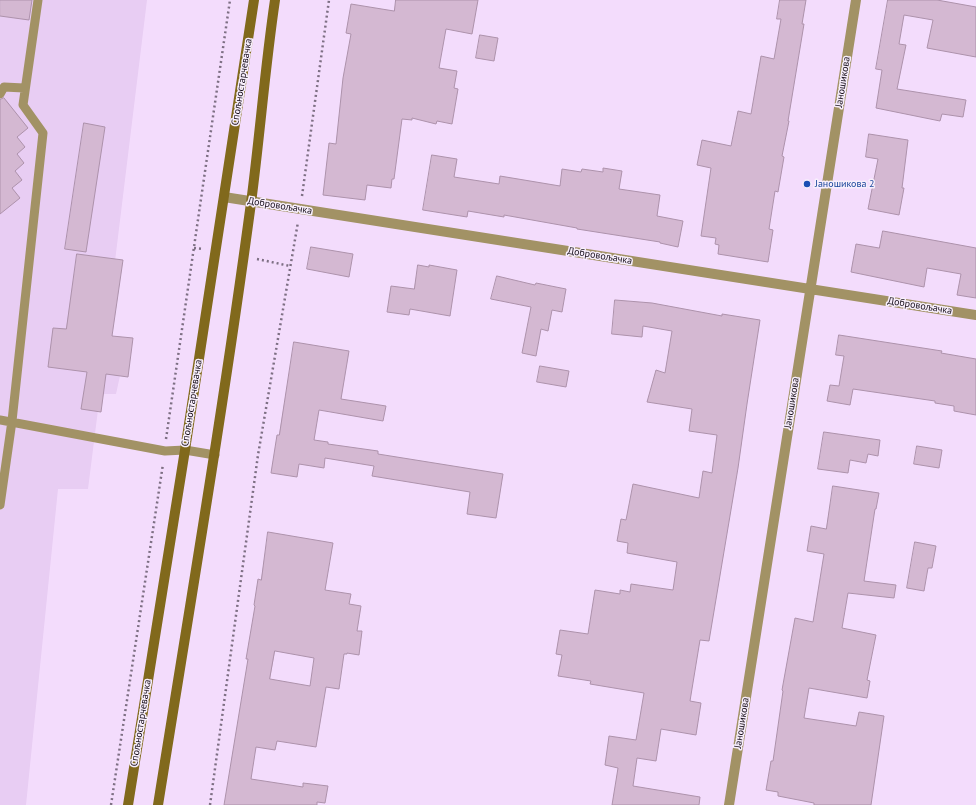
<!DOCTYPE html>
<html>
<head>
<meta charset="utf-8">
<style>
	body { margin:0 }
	canvas { display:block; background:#f3dcfc }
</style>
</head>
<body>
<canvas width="976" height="805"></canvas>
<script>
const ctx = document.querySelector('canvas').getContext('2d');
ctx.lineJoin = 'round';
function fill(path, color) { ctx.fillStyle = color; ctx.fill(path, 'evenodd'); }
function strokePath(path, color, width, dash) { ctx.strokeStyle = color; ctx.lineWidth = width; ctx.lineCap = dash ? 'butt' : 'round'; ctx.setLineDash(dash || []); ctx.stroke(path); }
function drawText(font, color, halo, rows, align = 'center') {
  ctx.font = font + ' "PT Sans",sans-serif'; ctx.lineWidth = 3; ctx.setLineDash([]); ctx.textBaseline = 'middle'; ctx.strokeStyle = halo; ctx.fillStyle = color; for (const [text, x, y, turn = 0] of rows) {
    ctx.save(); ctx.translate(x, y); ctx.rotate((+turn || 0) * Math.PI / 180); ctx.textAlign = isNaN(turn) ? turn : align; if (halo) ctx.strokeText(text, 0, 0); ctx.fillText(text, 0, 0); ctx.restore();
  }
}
fill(new Path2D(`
	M 0,0 L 147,0 L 104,351 L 125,353 L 116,394 L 100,394 L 88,489 L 58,489 L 26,805 L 0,805 Z`), '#e8cdf3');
const building = new Path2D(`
	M 0,0 L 32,0 L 29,20 L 0,16 Z
	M 396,0 L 478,0 L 472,34 L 446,29 L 439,68 L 457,71 L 454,88 L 458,89 L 452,124 L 437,121 L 436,124 L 412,118 L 412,120 L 402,119 L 394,179 L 392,179 L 391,188 L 367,185 L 365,200 L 323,195 L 329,143 L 336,144 L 343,78 L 351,34 L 346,33 L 351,4 L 394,11 Z
	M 780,0 L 806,0 L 802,24 L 804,24 L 788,121 L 789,121 L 782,156 L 784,157 L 778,192 L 775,191 L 769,229 L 773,230 L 768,262 L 718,254 L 719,245 L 715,244 L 716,238 L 701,236 L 711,168 L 697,165 L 702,140 L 731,146 L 738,111 L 751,114 L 761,56 L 774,59 L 781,19 L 777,19 Z
	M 888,0 L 937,0 L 976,7 L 976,57 L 927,48 L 933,20 L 904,15 L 899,44 L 906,45 L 897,89 L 966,100 L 963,117 L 942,114 L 940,121 L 876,108 L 882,70 L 876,69 Z
	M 480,35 L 498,38 L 494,61 L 476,58 Z
	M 4,98 L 28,128 L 17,137 L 25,147 L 17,154 L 24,163 L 15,171 L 22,180 L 12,188 L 20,198 L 0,214 L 0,100 Z
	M 84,123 L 105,127 L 86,252 L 65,249 Z
	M 869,134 L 908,140 L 902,188 L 904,188 L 899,215 L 868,209 L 878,159 L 866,157 Z
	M 432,155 L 457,159 L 454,177 L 499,184 L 500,176 L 560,186 L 562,169 L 581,172 L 582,169 L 603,172 L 603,168 L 622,171 L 619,189 L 660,195 L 657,216 L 683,221 L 678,247 L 660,243 L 660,242 L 577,229 L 577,228 L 504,215 L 504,217 L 468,211 L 467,217 L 423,210 Z
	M 883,231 L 976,248 L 976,298 L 957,295 L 961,274 L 927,268 L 924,287 L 851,272 L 856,244 L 879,248 Z
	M 311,247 L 353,254 L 349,277 L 307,269 Z
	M 77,254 L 123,260 L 112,336 L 133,338 L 128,377 L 106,374 L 101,412 L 81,409 L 87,372 L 48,367 L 53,328 L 66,329 Z
	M 418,265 L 429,267 L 429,265 L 457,270 L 450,316 L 410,309 L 409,315 L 387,312 L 391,286 L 414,289 Z
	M 497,276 L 535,285 L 536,283 L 566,289 L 562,312 L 552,310 L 548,331 L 541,329 L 536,356 L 522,353 L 531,307 L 491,299 Z
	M 615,300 L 652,303 L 722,316 L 722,314 L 760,320 L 747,404 L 738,468 L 709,641 L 700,640 L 690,701 L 701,703 L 696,735 L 661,729 L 656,761 L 637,758 L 633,786 L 700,797 L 699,805 L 612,805 L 618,768 L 605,765 L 609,736 L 636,740 L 644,693 L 590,684 L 591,681 L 558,676 L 562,655 L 556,654 L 560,630 L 588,634 L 595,590 L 620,594 L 620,590 L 630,592 L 631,584 L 673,590 L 677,562 L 627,553 L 628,543 L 617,541 L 621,519 L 626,520 L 633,484 L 699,498 L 703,471 L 712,473 L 717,435 L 689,431 L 692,409 L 647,402 L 656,370 L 665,373 L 672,331 L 643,326 L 642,337 L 612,334 Z
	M 839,335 L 942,351 L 941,353 L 976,359 L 976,415 L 954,411 L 954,406 L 935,403 L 935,401 L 853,389 L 850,405 L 827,401 L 830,385 L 839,386 L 844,356 L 836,355 Z
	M 294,342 L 349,351 L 341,399 L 386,406 L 383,421 L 319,410 L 314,440 L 328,442 L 328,444 L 378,451 L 378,454 L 503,474 L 496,518 L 467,514 L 470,492 L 372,476 L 374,466 L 325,458 L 324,468 L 299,464 L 297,477 L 271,473 L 277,435 L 279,435 Z
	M 540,366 L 569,371 L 566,387 L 537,382 Z
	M 824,432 L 880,440 L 878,456 L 868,454 L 866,463 L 850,460 L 848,473 L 818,469 Z
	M 917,446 L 942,450 L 939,468 L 914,464 Z
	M 833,486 L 879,493 L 876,509 L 875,509 L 864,581 L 896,585 L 894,598 L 848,593 L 842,628 L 876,635 L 867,680 L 870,681 L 867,698 L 809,688 L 804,718 L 856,726 L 859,712 L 884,716 L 871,805 L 814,805 L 814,803 L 778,796 L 778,792 L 766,790 L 771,761 L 773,761 L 783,691 L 782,690 L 795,618 L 813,622 L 824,554 L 807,551 L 811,526 L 826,529 Z
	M 268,532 L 333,543 L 325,590 L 351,594 L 349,604 L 361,606 L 357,631 L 362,631 L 359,655 L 347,653 L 347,654 L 344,654 L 339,689 L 326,687 L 316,747 L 277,741 L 275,750 L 256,747 L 251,779 L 303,787 L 303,783 L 328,786 L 325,803 L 317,802 L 317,805 L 224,805 L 248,659 L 246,659 L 255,606 L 254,605 L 258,579 L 261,580 ZM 275,651 L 314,658 L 310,686 L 270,679 Z
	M 915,542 L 936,546 L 932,568 L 928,568 L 924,591 L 907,588 Z`);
fill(building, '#d4b8d2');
strokePath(building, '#ad92ab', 1);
strokePath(new Path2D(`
	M 302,196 L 329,0
	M 194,248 L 203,249
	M 257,259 L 290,266
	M 166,439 L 230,0
	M 111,805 L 163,464
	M 210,805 L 258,455 L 298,222`), '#7d6f83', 2.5, [2, 3]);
strokePath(new Path2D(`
	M 0,94 L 4,87 L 24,88
	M 0,420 L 165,451 L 185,450 L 215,455
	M 0,505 L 12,421 L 43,133 L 23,105 L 38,0`), '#a29265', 9);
strokePath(new Path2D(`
	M 224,197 L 976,315
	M 729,805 L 856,0`), '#a29265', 10);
strokePath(new Path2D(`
	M 128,805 L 185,450 L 254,0
	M 158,805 C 190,605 224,404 251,203 C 260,135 265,67 275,0`), '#81691c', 10);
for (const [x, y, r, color] of [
	[807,184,4,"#1a4fb4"]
]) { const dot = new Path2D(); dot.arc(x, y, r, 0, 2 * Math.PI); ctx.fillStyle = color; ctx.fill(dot); strokePath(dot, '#f8effc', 1.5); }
drawText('10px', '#18101b', '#f8effc', [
	["Спољностарчевачка",242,82,-81],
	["Јаношикова",843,82,-81],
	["Добровољачка",280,206,9],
	["Добровољачка",600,256,9],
	["Добровољачка",920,306,9],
	["Спољностарчевачка",192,403,-81],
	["Јаношикова",792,403,-81],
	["Спољностарчевачка",141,723,-81],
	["Јаношикова",742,723,-81]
]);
drawText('10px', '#164399', '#f8effc', [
	["Јаношикова 2",815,184]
], 'left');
</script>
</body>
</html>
